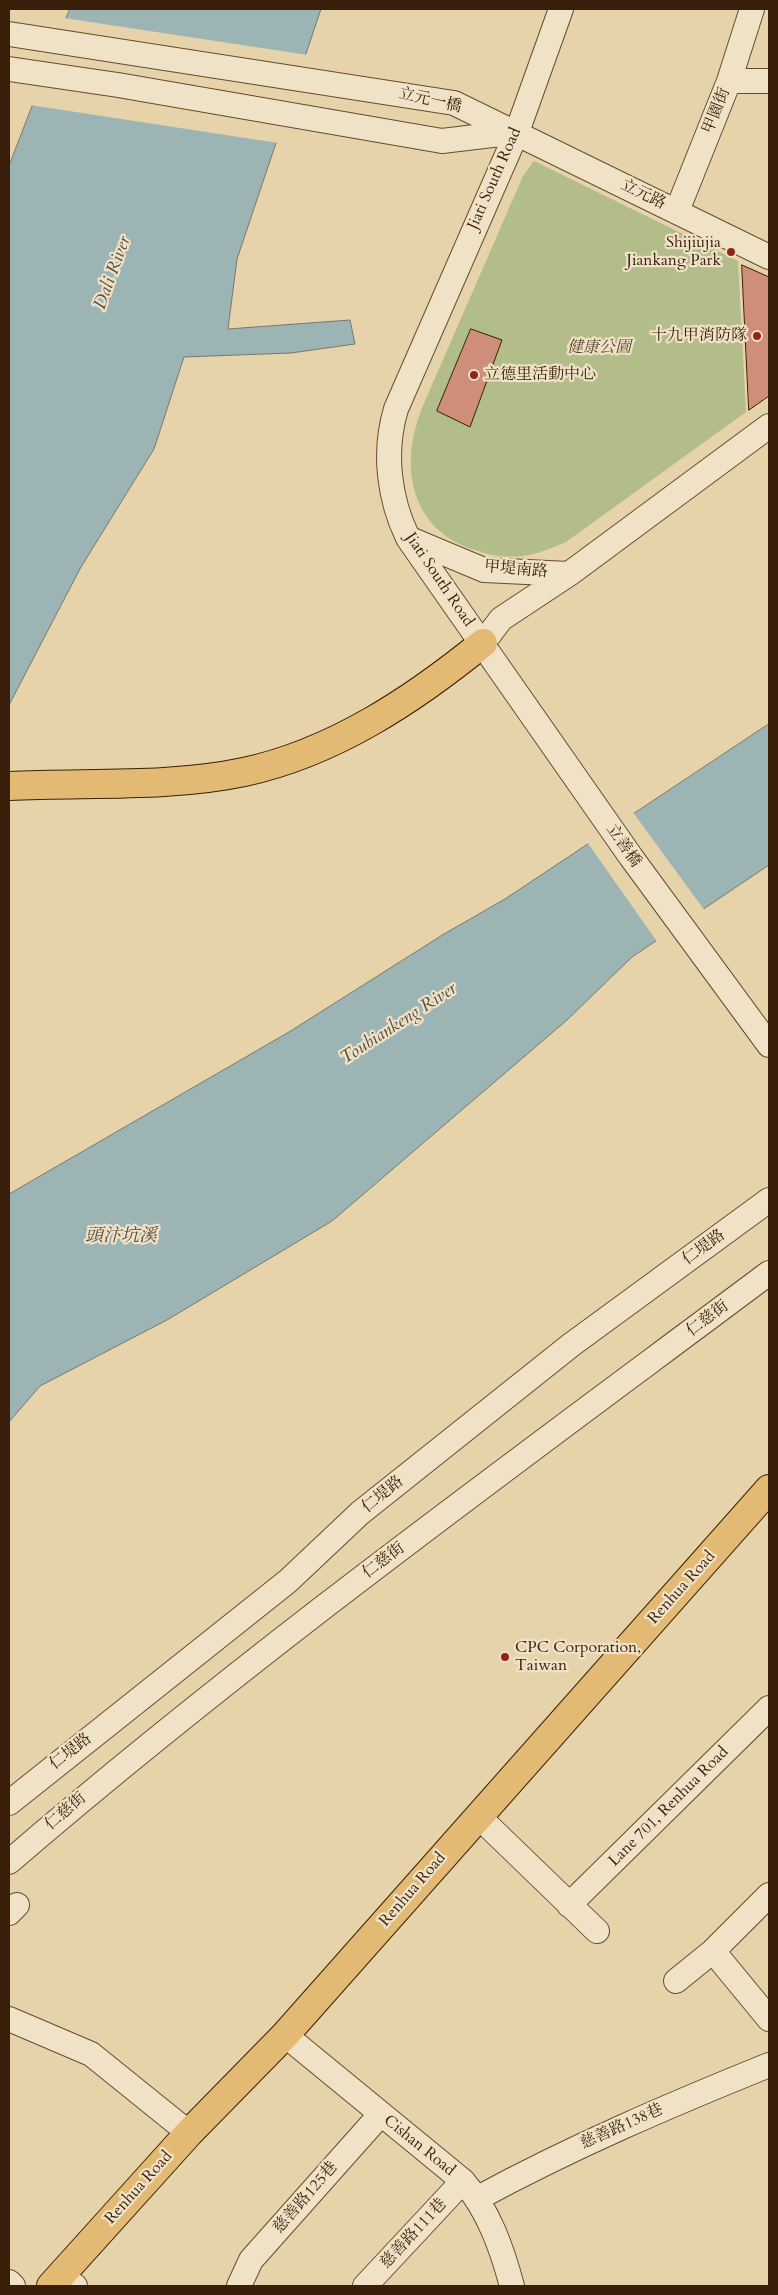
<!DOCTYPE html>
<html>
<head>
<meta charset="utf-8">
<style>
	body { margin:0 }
	#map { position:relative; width:778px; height:2295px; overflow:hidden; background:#e6d3a9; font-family:Cardo,serif }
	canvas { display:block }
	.frame { position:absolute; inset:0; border:10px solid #391f09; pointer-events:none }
</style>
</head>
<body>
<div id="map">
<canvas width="778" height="2295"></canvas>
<div class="frame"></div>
</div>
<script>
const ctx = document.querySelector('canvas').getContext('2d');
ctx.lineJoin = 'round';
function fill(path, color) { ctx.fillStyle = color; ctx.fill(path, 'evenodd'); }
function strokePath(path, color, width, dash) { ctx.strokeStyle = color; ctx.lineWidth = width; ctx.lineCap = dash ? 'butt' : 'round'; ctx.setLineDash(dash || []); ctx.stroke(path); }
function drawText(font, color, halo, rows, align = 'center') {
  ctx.font = font + ' Cardo,"Noto Serif TC",serif'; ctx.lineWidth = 4.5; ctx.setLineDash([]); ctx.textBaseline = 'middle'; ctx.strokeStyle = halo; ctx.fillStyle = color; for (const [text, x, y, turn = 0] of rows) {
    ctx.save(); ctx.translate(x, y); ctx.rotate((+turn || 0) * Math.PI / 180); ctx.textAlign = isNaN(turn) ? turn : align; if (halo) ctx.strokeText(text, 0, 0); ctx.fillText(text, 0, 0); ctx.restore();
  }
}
fill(new Path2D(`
	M 534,161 L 738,261 L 746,412 L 566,542 C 552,548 538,554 523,556 C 507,558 492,556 478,551 C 411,532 398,468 422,408 L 523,176 Z`), '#b2bd8a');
const water = new Path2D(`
	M 70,9 L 321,9 L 237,259 L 228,329 L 350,320 L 355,344 L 291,353 L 184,357 L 154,449 L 81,567 L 9,705 L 9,166 Z
	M 769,724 L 769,865 L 632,957 L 567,1020 L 332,1221 L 167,1320 L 40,1386 L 9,1422 L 9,1194 L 289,1032 L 444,934 L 505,899 Z`);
fill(water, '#9db4b5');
strokePath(water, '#757870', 1);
fill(new Path2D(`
	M 64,18 L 308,55 L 278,143 L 30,105 Z
	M 632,811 L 705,911 L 658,943 L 587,842 Z`), '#e6d3a9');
const building = new Path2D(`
	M 742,265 L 769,277 L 769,396 L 749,410 Z
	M 471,329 L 502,340 L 470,427 L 437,411 Z`);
fill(building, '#cf8e7a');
strokePath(building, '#391f09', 1);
const minor = new Path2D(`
	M 561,9 L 517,132 L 396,409 C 383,452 389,499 408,538 L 631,857 L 769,1045
	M 9,34 L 454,103 L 769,257
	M 9,69 L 118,85 L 442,141 L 517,132
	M 729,81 L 769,81
	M 677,211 L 729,81 L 752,9
	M 410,539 L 484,570 L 569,574
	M 483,643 L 501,619 L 569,574 L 769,426
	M 9,1803 L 288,1581 L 360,1513 L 571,1345 L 769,1200
	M 478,1816 L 597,1931
	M 9,1862 C 252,1653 512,1465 769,1273
	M 569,1905 L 769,1708
	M 9,1913 L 17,1905
	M 713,1951 L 769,2019
	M 676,1981 L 713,1951 L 769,1895
	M 9,2019 L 91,2054 L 189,2133
	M 285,2035 L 463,2181 C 489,2211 502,2249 512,2286
	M 478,2198 C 572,2147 670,2105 769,2065
	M 61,2275 L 75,2286
	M 9,2282 L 13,2286
	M 239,2286 L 251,2260 L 380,2115
	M 365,2286 L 463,2181`);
const major = new Path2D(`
	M 51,2286 L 189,2133 L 285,2035 L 769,1489`);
const highway = new Path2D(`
	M 9,786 C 86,782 168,788 244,772 C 333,753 413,700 483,643`);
strokePath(minor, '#644c31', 26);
strokePath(major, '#391f09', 30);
strokePath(highway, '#391f09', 30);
strokePath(minor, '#efe2c7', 24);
strokePath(major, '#e3ba74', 28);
strokePath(highway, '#e3ba74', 28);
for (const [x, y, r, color] of [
	[731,252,5,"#8f2418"],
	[757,336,5,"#8f2418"],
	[474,375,5,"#8f2418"],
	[505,1657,5,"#8f2418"]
]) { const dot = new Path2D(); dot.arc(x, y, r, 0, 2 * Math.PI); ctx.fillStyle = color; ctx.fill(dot); strokePath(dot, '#efe2c7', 2); }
drawText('16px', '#391f09', '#efe2c7', [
	["立元一橋",430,101,13],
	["甲園街",717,111,-68],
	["Jiati South Road",495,179,-66],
	["立元路",643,195,26],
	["甲堤南路",516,570,5],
	["Jiati South Road",439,580,56],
	["立善橋",623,846,55],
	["仁堤路",704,1248,-36],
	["仁慈街",708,1319,-37],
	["仁堤路",383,1495,-39],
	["仁慈街",384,1561,-37],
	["Renhua Road",682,1588,-48],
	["仁堤路",71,1752,-38],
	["Lane 701, Renhua Road",669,1807,-45],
	["仁慈街",66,1812,-41],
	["Renhua Road",413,1890,-49],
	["慈善路138巷",622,2127,-24],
	["Cishan Road",419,2146,39],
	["Renhua Road",139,2188,-48],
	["慈善路125巷",306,2198,-49],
	["慈善路111巷",414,2234,-47]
]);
drawText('16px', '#391f09', '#efe2c7', [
	["Shijiujia",721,243],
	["Jiankang Park",721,261],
	["十九甲消防隊",747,336],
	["立德里活動中心",484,375,"left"],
	["CPC Corporation,",515,1648,"left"],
	["Taiwan",515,1666,"left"]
], 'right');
drawText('italic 16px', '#574629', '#efe2c7', [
	["健康公園",599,348]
]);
drawText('italic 18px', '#574c3d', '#efe2c7', [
	["Dali River",113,273,-70],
	["Toubiankeng River",399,1024,-33],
	["頭汴坑溪",121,1237]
]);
</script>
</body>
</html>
